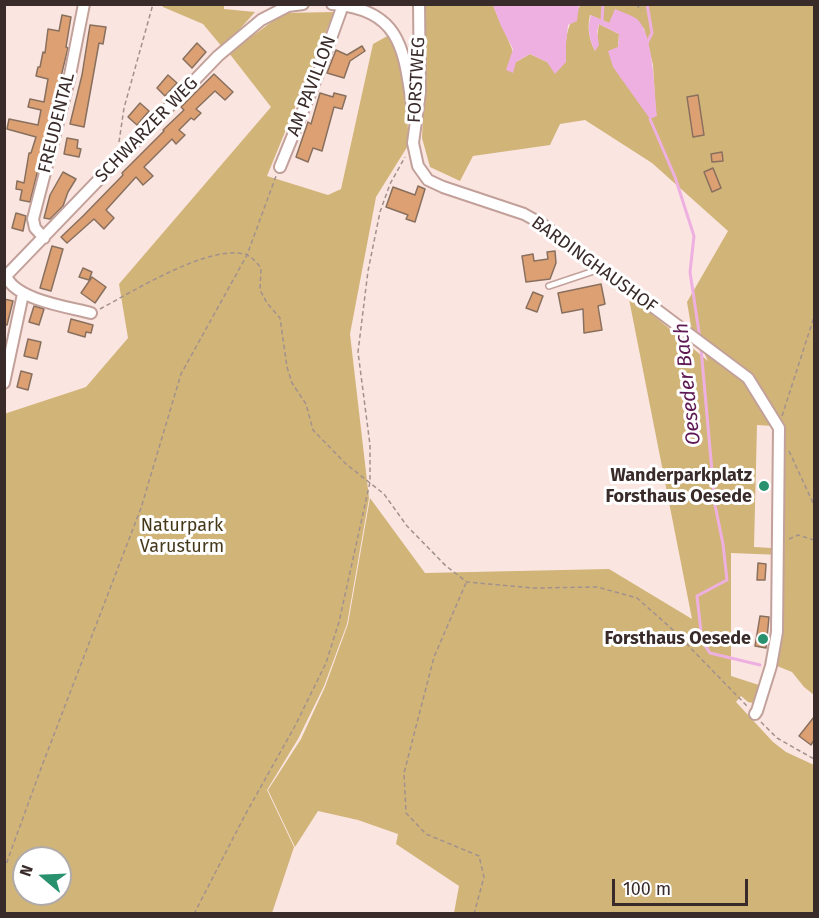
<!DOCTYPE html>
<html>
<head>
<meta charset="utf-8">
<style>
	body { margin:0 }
	#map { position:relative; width:819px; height:918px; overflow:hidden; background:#fbe5e1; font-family:"Fira Sans",sans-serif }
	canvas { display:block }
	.frame { position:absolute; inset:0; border:6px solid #392b29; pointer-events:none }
	.north { position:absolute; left:12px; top:846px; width:60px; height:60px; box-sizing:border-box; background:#fff; border:2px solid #b0aaa9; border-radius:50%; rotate:289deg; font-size:16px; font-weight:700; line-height:24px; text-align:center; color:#392b29 }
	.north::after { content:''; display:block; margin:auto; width:21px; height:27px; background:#29916e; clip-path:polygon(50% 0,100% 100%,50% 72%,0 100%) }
	.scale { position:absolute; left:612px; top:879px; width:136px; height:27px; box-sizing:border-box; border:3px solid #392b29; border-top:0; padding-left:8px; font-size:18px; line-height:21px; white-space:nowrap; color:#392b29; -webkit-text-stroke:4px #fff; paint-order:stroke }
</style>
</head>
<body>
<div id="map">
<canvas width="819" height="918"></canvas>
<div class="frame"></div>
<div class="north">N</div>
<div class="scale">100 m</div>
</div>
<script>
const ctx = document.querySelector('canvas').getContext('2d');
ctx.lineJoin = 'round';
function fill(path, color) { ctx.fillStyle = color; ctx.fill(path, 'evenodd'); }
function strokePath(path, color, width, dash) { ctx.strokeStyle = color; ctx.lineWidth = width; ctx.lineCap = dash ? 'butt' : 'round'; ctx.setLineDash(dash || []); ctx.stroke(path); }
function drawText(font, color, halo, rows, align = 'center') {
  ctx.font = font + ' "Fira Sans",sans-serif'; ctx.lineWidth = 6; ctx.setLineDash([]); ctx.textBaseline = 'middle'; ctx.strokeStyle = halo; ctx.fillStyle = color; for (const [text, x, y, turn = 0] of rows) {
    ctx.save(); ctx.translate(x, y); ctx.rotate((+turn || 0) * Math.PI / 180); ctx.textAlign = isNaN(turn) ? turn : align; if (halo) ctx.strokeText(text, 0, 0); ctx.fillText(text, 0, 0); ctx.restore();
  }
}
fill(new Path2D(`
	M 162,5 L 224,5 L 224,9 L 255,12 L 223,48 L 203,24 L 163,7 Z
	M 424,5 L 493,5 C 500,24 511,42 516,62 L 530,54 L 547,62 L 566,62 C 565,37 566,28 580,6 L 579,5 L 814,5 L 814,695 L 804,687 L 792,672 L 777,666 L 776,662 L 782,555 L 731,553 L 731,676 L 762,686 L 753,703 L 748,702 L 741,696 L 736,702 L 773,742 L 786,752 L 814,765 L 814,913 L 454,913 L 459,886 L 396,844 L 398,834 L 358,820 L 318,811 L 295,847 L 268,790 L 301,739 L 325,687 L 348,624 L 370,498 L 425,573 L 609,569 L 692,619 L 628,294 L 708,361 L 691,326 L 687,302 L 728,231 L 652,163 L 585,120 L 560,124 L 550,145 L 473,156 L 460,181 L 430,167 L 422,138 L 424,93 ZM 590,15 L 609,23 L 644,28 L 653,65 L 656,116 L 618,47 L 619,34 L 599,24 L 595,51 C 589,39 587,28 590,15 ZM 757,425 L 774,426 L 771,548 L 754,547 Z
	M 334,12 L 267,176 L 328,195 L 341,189 L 373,44 L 391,34 L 403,57 L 409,144 L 376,197 L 350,334 L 369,498 L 347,624 L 324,686 L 298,739 L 267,790 L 294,847 L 272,913 L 5,913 L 4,414 L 86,387 L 128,338 L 119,284 L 271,107 L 229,53 L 284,13 ZM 24,858 L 60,858 L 60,894 L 24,894 Z`), '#d1b478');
fill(new Path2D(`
	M 493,5 L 579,5 L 577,21 L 568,25 L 566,44 L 566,62 L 555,74 L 547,62 L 530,54 L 516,62 L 513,73 L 506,70 L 513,49 L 501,26 Z
	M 615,9 C 622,12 631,15 637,19 C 654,34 654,93 657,116 L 650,119 L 613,67 L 608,51 L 618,47 L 619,34 L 599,24 L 597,32 L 599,45 L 595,51 C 589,39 587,28 591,15 L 609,23 Z`), '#eeb0e0');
strokePath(new Path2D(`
	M 647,4 L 652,33 L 647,43
	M 602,20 L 603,4
	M 650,119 L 675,177 L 694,236 L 690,272 L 700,339
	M 701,348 L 715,505 L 723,544 L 727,580 L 697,596 L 702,641 L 710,653 L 760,665`), '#eeb0e0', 3);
const building = new Path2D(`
	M 62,15 L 71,17 L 66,47 L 68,48 L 30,202 L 20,200 L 22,190 L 16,189 L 17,181 L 24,183 L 29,153 L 31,153 L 36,137 L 7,129 L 9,119 L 38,125 L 41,110 L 28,107 L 30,99 L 44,102 L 48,79 L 36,76 L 38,67 L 40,67 L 43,52 L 45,53 L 48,29 L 59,31 Z
	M 90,25 L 106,27 L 103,44 L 99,43 L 84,127 L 70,124 L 82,75 Z
	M 197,43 L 206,52 L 192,68 L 183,59 Z
	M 362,46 L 365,51 L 350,61 L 344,78 L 327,73 L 336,50 L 347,55 Z
	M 214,74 L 233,92 L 225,100 L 215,91 L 196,109 L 201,113 L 194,120 L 191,118 L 179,130 L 185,135 L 176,144 L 172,139 L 144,167 L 153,176 L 143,185 L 136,177 L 106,210 L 114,218 L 104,229 L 94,219 L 67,243 L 61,237 L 83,216 L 123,175 L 122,173 L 164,131 L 163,130 L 184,110 L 181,107 Z
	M 168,75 L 177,83 L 165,96 L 157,88 Z
	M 320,93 L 333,97 L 334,93 L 346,96 L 342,109 L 334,107 L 322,151 L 313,148 L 308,162 L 296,157 L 308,122 L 311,124 Z
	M 698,95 L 704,135 L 693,137 L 687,97 Z
	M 140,103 L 149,111 L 137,125 L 128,117 Z
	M 67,138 L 78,140 L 77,148 L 81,149 L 79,157 L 64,154 Z
	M 722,152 L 723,161 L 712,162 L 711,154 Z
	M 713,168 L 721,188 L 712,192 L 704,172 Z
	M 63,172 L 76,179 L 68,192 L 63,206 L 50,219 L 44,218 L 50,195 Z
	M 418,186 L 425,189 L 415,222 L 406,219 L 408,215 L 386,207 L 393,187 L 415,195 Z
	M 16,213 L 26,216 L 23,231 L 12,228 Z
	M 52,246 L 63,249 L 51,291 L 40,288 Z
	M 555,251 L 556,263 L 550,279 L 526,282 L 522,256 L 533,254 L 534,261 L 548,259 L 547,252 Z
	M 83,268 L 92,272 L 89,280 L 79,277 Z
	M 92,277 L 106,287 L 95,303 L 81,293 Z
	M 601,284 L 605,304 L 598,306 L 602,330 L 584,333 L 583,309 L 562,313 L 558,293 Z
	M 533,292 L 543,296 L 537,312 L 526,308 Z
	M 4,299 L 13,301 L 7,325 L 4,325 Z
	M 34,306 L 44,309 L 39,325 L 29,322 Z
	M 71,319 L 93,325 L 91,333 L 86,332 L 85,337 L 68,332 Z
	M 28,339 L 41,342 L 37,359 L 24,356 Z
	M 21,371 L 32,374 L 28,390 L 17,387 Z
	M 758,563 L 766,564 L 765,580 L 757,580 Z
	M 760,616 L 769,617 L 766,648 L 755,646 Z
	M 814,717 L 814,740 L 811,745 L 799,736 Z`);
fill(building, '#dda073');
strokePath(building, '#89705e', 1.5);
const lane = new Path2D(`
	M 549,286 L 591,272 L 596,265`);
const street = new Path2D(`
	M 332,4 C 404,10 404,53 413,112
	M 419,4 L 420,92 L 413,143 L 418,166 L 428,180 L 443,187 L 524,214 L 542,224 L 748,378 L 779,428 L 777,632 L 771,666 L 757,711 L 755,714
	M 280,167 L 320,69 L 343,5
	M 44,238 L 35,228 L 33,219 L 69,80 L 84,4
	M 4,278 L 218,56 L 261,20 L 288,6 L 303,4
	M 7,278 C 18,300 68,307 91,313
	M 4,383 L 23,294`);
strokePath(lane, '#c3a19b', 8);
strokePath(street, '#c3a19b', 14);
strokePath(new Path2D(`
	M 636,4 L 641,10
	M 119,142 L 124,108 L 153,4
	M 100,309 C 132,292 212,242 247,255 C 253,258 257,263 261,268 L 260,290 L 267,303 L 280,318 L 287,367 L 292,383 L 306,404 L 313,430 L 346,464 L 384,494 L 407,526 L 446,566 L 467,582 L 533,588 L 597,587 L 637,598 L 672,629 L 748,707
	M 782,416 L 814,317
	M 789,451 L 814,505
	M 789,539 L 798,535 L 814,540
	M 466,583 L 434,657 L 404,773 L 406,813 L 426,834 L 479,856 L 484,877 L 474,914
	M 761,722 L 777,738 L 814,759
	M 4,870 L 40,771 L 141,508 L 181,374 L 247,255 L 276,176
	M 194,914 L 245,815 L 295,726 L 326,663 L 339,622 L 370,482 L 370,445 L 358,352 L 368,271 L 380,212 L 390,184 L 405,157`), '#a3918d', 1.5, [4.5, 3]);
strokePath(lane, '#fff', 5);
strokePath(street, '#fff', 10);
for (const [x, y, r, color] of [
	[764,486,6,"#29916e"],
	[763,639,6,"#29916e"]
]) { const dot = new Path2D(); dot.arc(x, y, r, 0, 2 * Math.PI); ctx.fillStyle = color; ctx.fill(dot); strokePath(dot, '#fff', 2); }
drawText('18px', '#392b29', '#fff', [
	["FORSTWEG",417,80,-87],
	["AM PAVILLON",312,86,-69],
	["FREUDENTAL",57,123,-76],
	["SCHWARZER WEG",147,130,-46],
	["BARDINGHAUSHOF",594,265,36]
]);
drawText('bold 18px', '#392b29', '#fff', [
	["Wanderparkplatz",752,476],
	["Forsthaus Oesede",752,497],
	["Forsthaus Oesede",751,639]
], 'right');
drawText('18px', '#46381a', '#fff', [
	["Naturpark",182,526],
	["Varusturm",182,547]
]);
drawText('italic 20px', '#5e1853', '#fff', [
	["Oeseder Bach",688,384,-96]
]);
</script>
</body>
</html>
